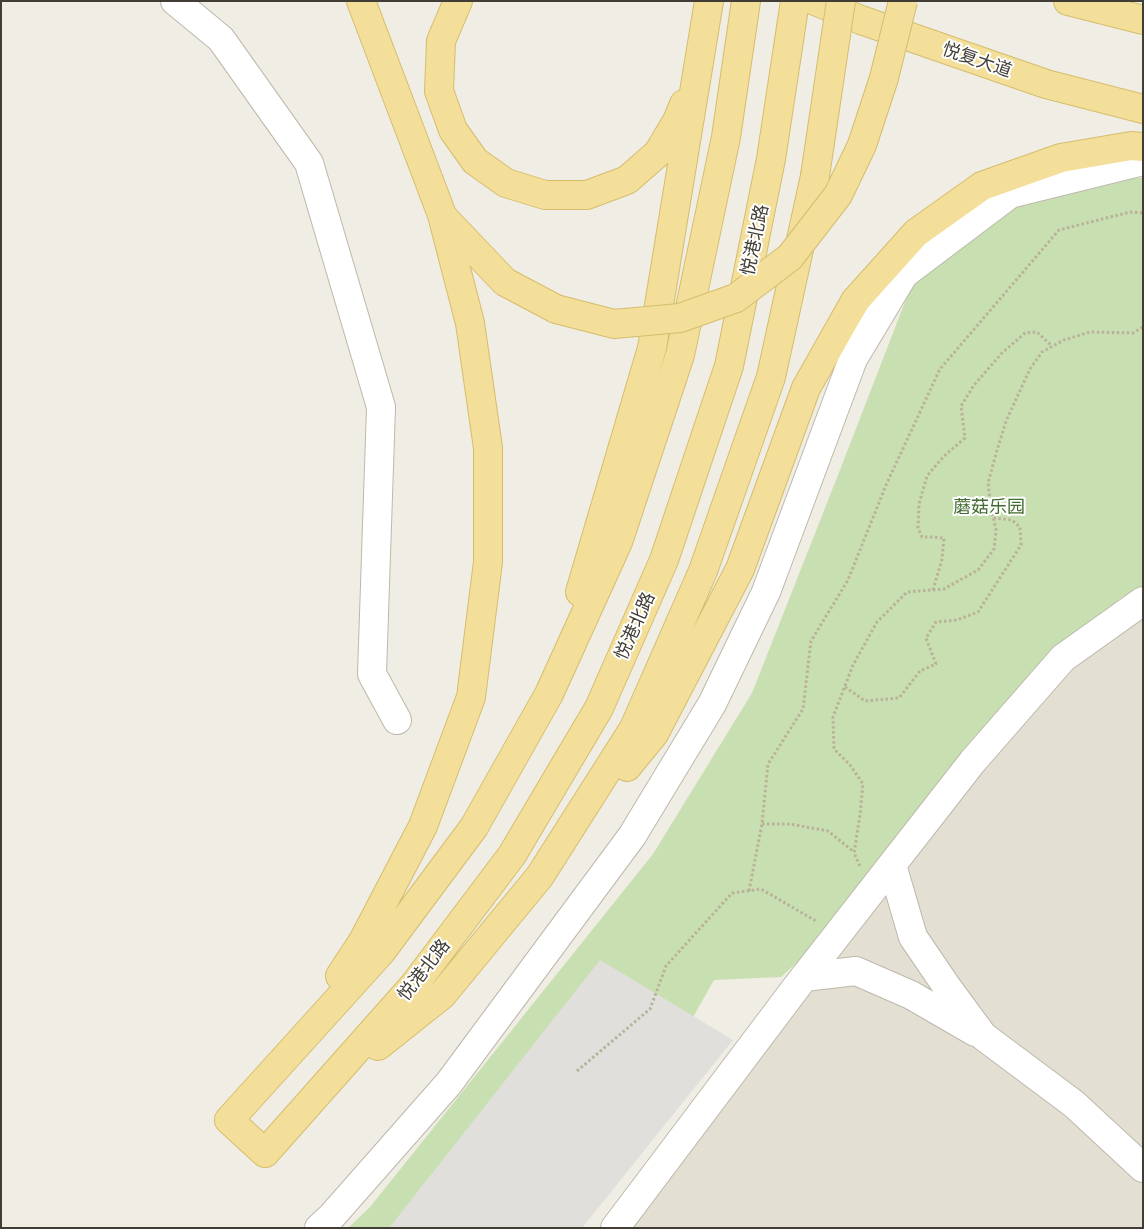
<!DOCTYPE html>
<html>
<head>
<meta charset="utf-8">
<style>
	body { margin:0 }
	#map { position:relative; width:1144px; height:1229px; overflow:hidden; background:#f0ede4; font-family:"Golos Text",sans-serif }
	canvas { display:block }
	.frame { position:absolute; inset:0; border:2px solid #413d35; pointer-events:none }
</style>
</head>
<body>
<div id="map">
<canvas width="1144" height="1229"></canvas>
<div class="frame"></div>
</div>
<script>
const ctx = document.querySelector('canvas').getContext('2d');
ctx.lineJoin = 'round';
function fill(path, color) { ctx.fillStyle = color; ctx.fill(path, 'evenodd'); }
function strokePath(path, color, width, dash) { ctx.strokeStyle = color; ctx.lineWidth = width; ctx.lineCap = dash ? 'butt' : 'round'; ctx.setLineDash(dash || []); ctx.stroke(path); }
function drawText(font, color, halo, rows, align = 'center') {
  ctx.font = font + ' "Golos Text","Noto Sans SC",sans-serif'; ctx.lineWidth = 4; ctx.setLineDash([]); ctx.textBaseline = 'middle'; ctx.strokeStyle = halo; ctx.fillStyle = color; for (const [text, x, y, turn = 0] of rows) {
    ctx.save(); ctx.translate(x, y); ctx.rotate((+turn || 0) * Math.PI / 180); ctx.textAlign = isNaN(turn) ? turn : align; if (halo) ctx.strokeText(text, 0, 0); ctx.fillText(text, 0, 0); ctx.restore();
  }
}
fill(new Path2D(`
	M 1143,618 L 1143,1228 L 632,1228 L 832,960 L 1049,679 Z`), '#e3dfd3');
fill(new Path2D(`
	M 1130,177 L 1143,178 L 1143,588 L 1121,598 L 1045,658 L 818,943 L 781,977 L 714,980 L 574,1228 L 348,1228 L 370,1207 L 653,854 L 752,693 L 838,475 L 910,289 L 983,217 L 1060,186 Z`), '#c8e0b1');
fill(new Path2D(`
	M 600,960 L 733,1040 L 582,1228 L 389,1228 Z`), '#e1dfdc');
const minor = new Path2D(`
	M 175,1 L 221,39 L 309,163 L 381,407 L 372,674 L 397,720
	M 892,865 L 913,937 L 947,987 L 983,1036 L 1074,1104 L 1143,1168
	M 804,977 L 856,971 L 911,995 L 975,1032
	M 319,1228 L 332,1216 L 449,1083 L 632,836 L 712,704 L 766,592 L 853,359 L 904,274 L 1010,194 L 1143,161
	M 615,1228 L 795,989 L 973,761 L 1063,658 L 1143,601`);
const major = new Path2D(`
	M 458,1 L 441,41 L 439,91 L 453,130 L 475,161 L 506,183 L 545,195 L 587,195 L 627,180 L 658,153 L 677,121 L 684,104
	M 746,1 L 726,137 L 680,355 L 618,542 L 549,694 L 474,827 L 381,952 L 229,1120 L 265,1153 L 414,985 L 512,855 L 599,708 L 664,560 L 729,366 L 771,159 L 795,1
	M 815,1 L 861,20 L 1046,84 L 1143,109
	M 1068,1 L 1143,20
	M 444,218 L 505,282 L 556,309
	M 580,592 L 652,348 L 709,1
	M 627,767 L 654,734 L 740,569 L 806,388 L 855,301 L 916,233 L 982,186 L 1061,158 L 1131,146 L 1143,147
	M 340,976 L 363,941 L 423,826 L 471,697 L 488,562 L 488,448 L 470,323 L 442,215 L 361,1
	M 378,1046 L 442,995 L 540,876 L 634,728 L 703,571 L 771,377 L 815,176`);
strokePath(minor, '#bdb8ab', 30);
strokePath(major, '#d5bd6d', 30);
strokePath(new Path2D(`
	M 933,590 L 942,559 L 944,538 L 932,537 L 922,537 L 918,528 L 919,504 L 927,476 L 944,456 L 965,438 L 961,406 L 974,385 L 1002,353 L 1025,333 L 1037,332 L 1052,346
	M 845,687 L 865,701 L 899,698 L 920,671 L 936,664 L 926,638 L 936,622 L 957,620 L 978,612 L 1021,545 L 1020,527 L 1012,520 L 993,518
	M 762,824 L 790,824 L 828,831 L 854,852
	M 860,866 L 854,853 L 860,815 L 863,784 L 850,765 L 834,749 L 833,717 L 853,665 L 877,622 L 907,592 L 944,589 L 978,570 L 994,549 L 996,530 L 990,501 L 988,483 L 996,454 L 1006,421 L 1030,369 L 1042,352 L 1064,340 L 1090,332 L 1133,333 L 1143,327
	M 749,891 L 762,824 L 768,764 L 803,709 L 811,641 L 848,580 L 886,485 L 940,369 L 1059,230 L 1130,212 L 1143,213
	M 577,1071 L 650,1009 L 666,966 L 732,893 L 761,889 L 816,921`), '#bab19b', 3, [2.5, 2.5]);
strokePath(minor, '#fff', 28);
strokePath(major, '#f3df9a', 28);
const majorBridge = new Path2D(`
	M 815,176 L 841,1
	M 556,309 L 614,324 L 680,318 L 736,298 L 790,257 L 838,195 L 862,145 L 884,78 L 903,1`);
strokePath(majorBridge, '#d5bd6d', 30, []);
strokePath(majorBridge, '#f3df9a', 28);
drawText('18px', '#413d35', '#fff', [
	["悦复大道",977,60,19],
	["悦港北路",755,240,-78],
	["悦港北路",635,626,-66],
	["悦港北路",424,970,-52]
]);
drawText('18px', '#426c2f', '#fff', [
	["蘑菇乐园",989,507]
]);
</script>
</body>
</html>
